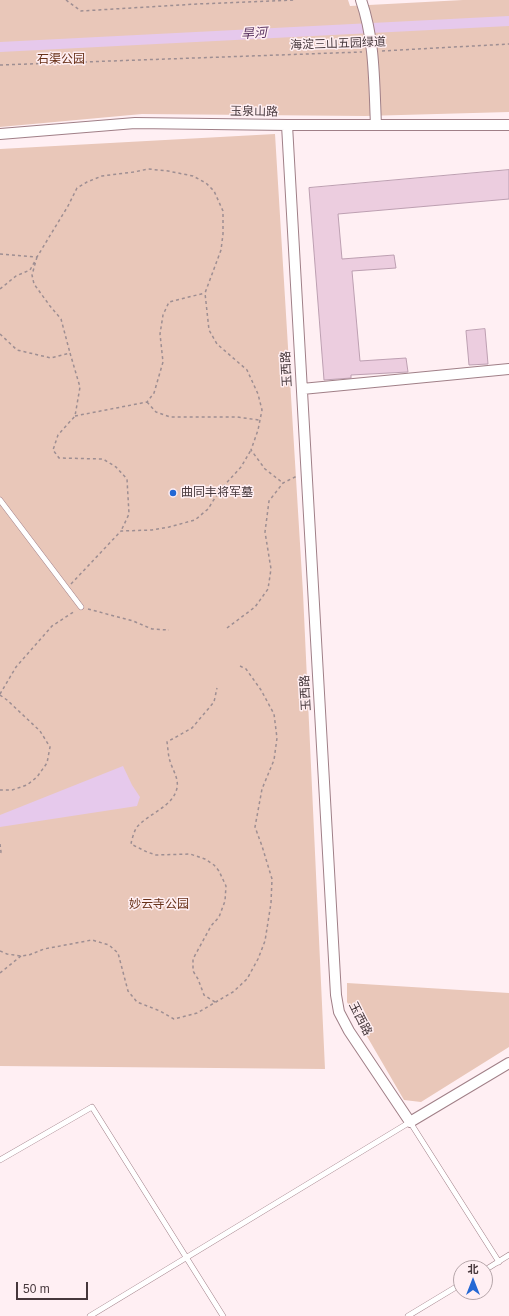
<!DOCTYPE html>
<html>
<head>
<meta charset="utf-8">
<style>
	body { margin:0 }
	#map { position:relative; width:509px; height:1316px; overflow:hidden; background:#ffeff3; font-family:Arial,"Noto Sans SC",sans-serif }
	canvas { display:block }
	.north { position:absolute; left:453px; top:1260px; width:40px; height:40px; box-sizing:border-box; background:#ffeff3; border:1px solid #b5a5a9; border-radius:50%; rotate:0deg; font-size:11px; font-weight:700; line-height:16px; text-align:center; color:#46373b }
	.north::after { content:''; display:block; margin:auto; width:14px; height:18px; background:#2468d4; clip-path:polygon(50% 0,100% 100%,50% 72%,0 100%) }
	.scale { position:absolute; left:16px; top:1282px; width:72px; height:18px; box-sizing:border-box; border:2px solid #46373b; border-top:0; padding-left:5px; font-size:12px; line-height:14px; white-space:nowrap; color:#46373b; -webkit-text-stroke:3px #ffeff3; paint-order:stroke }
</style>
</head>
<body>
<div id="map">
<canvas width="509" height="1316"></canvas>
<div class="north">北</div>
<div class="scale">50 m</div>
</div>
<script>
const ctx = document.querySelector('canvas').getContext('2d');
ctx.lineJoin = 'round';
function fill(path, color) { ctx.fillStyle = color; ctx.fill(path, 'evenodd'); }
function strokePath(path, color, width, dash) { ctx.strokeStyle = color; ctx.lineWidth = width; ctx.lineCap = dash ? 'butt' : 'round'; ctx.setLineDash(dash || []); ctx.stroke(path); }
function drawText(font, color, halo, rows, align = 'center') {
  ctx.font = font + ' Arial,"Noto Sans SC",sans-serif'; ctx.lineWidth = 3; ctx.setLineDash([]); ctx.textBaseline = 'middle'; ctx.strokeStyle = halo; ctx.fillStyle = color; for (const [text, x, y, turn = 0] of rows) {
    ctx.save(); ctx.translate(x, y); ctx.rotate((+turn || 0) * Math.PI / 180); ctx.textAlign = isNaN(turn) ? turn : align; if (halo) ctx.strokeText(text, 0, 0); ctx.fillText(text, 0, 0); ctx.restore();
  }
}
fill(new Path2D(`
	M 0,0 L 348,0 L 350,6 L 463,0 L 509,0 L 509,112 L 365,116 L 142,114 L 0,127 Z
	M 275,134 L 303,593 L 325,1069 L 0,1066 L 0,149 Z
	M 347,983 L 509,993 L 509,1047 L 421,1102 L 404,1100 L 347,1002 Z`), '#e9c7b9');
fill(new Path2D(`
	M 123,766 L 132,785 L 140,797 L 137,806 L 0,827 L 0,815 Z`), '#e6c9ec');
strokePath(new Path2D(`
	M 0,47 L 509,21`), '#e6c9ec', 10);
const building = new Path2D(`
	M 509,170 L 509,199 L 338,214 L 342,259 L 394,255 L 396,268 L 352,271 L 360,361 L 406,358 L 408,372 L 351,375 L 351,378 L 324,380 L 309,188 Z
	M 485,329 L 488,364 L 469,365 L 466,331 Z`);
fill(building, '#eccddf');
strokePath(building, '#bd9fb1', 1);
const service = new Path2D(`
	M 0,500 L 81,607
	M 0,1160 L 92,1107 L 223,1316
	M 485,1270 L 509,1255
	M 90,1316 L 410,1122 L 499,1262
	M 408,1316 L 461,1284`);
const minor = new Path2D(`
	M 361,0 C 375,40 374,83 376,125
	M 287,125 L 336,995 L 339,1012 L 349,1031 L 410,1122 L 509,1063
	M 0,134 L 135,123 L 287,125 L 509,125
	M 302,389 L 509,369`);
strokePath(service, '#a07f87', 6);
strokePath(minor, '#a07f87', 12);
strokePath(new Path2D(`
	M 66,0 L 81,11 L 197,4 L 296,0
	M 382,51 L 509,44
	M 0,65 L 362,52
	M 0,254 L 37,257 L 68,206 L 77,188 L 87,182 L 102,176 L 134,172 L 148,169 L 168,171 L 193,176 L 206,183 L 214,191 L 223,211 L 223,234 L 221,250 L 205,293 L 209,330 L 217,344 L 247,370 L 258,394 L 262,410 L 258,430 L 251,450 L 265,469 L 283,483
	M 37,257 L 32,275 L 34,284 L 50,306 L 61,319 L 70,353
	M 0,289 L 16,276 L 30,270 L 35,261
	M 0,334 L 17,350 L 51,358 L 70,353 L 80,387 L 75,416 L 58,435 L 53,450 L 59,458 L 103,459 L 116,467 L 127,479 L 129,514 L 121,531
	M 147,402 L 156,412 L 170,417 L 237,417 L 259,420
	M 75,416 L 147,402 L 154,393 L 163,362 L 160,334 L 163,315 L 169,302 L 205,293
	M 71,584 L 121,531 L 152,530 L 169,527 L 195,520 L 208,509 L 220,490 L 241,467 L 251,450
	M 88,609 L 133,621 L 152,629 L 169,630
	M 227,628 L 255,607 L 268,589 L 271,569 L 265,532 L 269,501 L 283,483 L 297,476
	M 0,694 L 16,667 L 52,626 L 75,611
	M 0,695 L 7,700 L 40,731 L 50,747 L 47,763 L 37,777 L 27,785 L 12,790 L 0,790
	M 0,844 L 1,852 L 0,854
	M 0,951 L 7,954 L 21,956 L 29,955 L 44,949 L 92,940 L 109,945 L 118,953 L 128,991 L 137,1002 L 160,1011 L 174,1019 L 197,1013 L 233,992 L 247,979 L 258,959 L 265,941 L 271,903 L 272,879 L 262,846 L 255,827 L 262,789 L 274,760 L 277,738 L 274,714 L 261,690 L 246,669 L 238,665
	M 0,973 L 21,956
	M 215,1002 L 204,995 L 198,979 L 193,971 L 193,959 L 211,926 L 219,917 L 225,901 L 226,886 L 219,871 L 214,865 L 205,859 L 190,854 L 156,855 L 147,852 L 131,844 C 132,839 134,831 137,827 C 149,813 173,807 177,788 C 179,778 172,769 170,761 C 168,755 168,748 167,742 L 192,728 L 214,702 L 217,688`), '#9e8e92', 1.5, [3, 3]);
strokePath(service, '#fff', 5);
strokePath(minor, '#fff', 10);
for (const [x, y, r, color] of [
	[173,493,4,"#2468d4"]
]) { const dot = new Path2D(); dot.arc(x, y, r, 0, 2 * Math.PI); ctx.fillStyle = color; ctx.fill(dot); strokePath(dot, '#ffeff3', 1.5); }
drawText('12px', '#46373b', '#ffeff3', [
	["海淀三山五园绿道",338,44,-2],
	["玉泉山路",254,112,1],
	["玉西路",287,369,-93],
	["玉西路",306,693,-93],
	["玉西路",360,1019,63]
]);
drawText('12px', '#683118', '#ffeff3', [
	["石渠公园",61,60],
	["妙云寺公园",159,905]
]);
drawText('12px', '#46373b', '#ffeff3', [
	["曲同丰将军墓",181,493]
], 'left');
drawText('italic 13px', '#5d3764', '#ffeff3', [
	["旱河",254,34,-3]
]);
</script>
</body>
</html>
